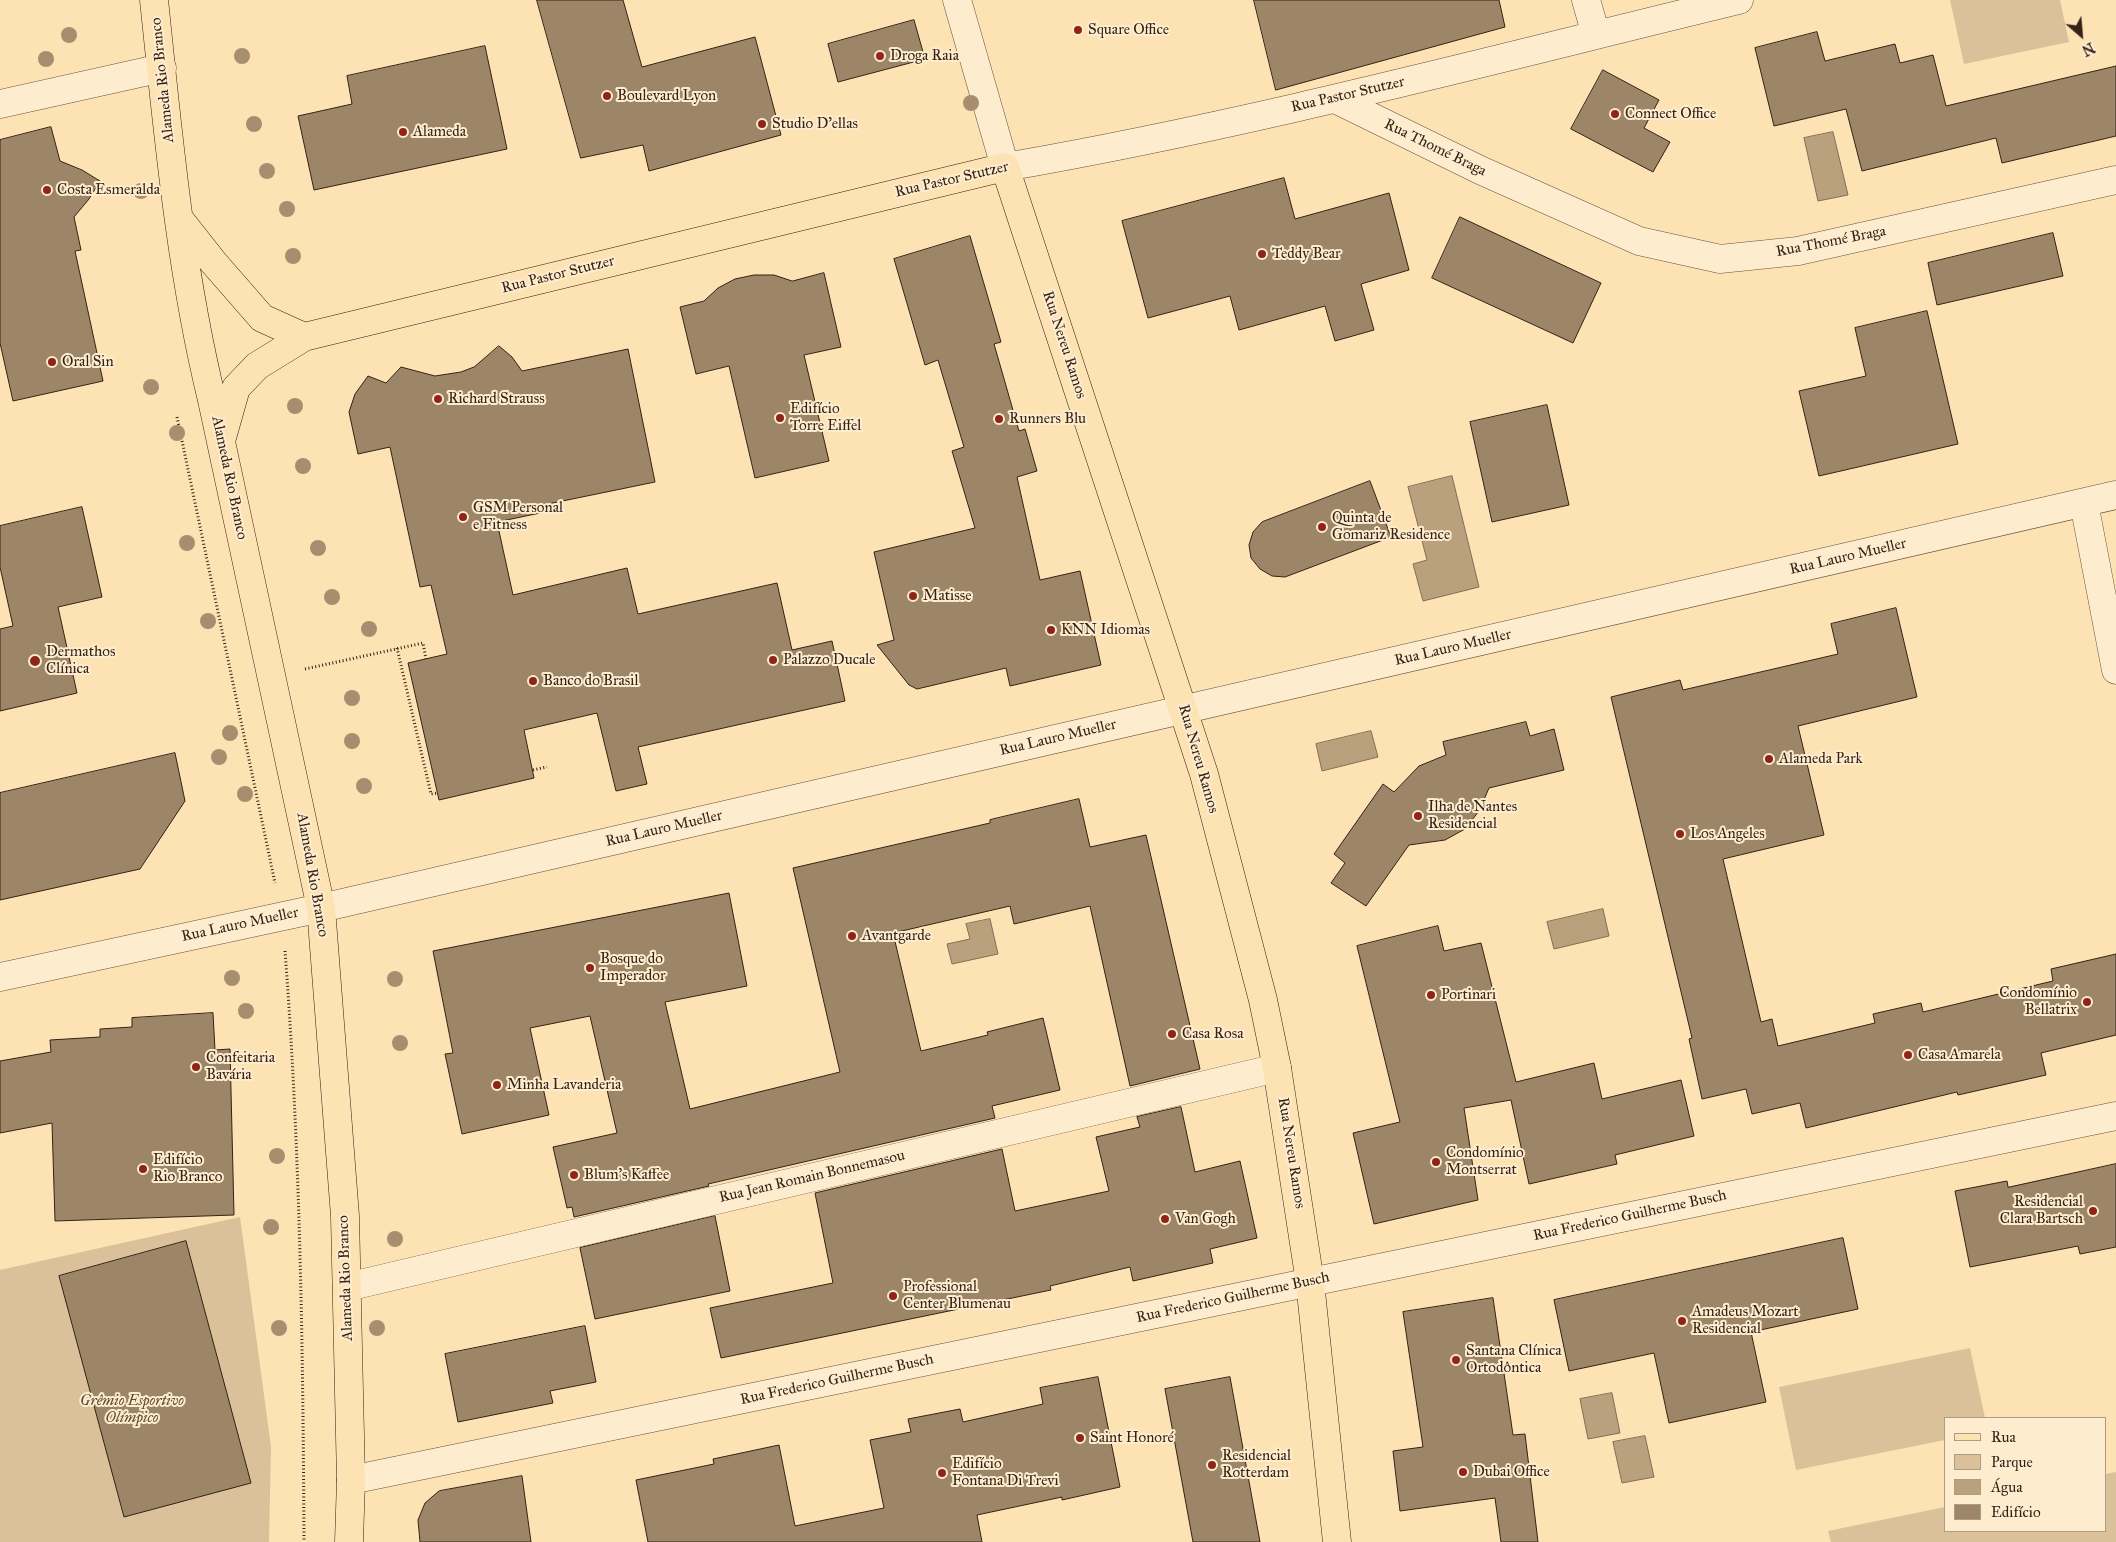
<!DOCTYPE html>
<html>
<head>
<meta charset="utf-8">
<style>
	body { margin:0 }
	#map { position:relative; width:2116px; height:1542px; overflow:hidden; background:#fde2b4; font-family:"IM FELL Great Primer",serif }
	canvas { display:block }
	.legend { position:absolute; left:1944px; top:1417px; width:162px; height:115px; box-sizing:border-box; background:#feecce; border:1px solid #ad9b84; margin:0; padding:6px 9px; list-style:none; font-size:15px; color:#342216 }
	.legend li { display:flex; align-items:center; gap:10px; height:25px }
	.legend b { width:25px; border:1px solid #ad9b84 }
	.north { position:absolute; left:2056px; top:10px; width:50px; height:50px; -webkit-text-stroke:4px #feecce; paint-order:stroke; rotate:153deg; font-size:14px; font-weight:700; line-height:20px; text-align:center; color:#342216 }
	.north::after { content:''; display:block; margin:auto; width:18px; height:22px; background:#342216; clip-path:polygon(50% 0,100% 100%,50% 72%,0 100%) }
</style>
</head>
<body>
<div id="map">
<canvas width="2116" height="1542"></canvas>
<ul class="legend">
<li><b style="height:6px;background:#fde2b4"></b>Rua</li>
<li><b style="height:14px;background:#dbc199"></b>Parque</li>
<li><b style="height:14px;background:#b9a17e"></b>Água</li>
<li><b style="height:14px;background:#9d8668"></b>Edifício</li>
</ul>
<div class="north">N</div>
</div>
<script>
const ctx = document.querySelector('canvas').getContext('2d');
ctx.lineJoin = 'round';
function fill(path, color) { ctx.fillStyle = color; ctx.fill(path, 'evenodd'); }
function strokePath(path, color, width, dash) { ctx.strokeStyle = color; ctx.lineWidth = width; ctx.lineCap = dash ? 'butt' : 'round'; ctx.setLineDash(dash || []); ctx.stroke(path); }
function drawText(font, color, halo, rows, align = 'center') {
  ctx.font = font + ' "IM FELL Great Primer",serif'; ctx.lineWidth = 4; ctx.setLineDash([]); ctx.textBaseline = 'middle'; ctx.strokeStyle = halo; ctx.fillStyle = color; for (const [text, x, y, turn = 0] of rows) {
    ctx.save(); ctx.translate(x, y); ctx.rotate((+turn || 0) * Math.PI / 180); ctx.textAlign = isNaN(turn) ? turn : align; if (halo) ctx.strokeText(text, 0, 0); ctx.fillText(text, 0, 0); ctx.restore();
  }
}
fill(new Path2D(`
	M 1950,0 L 2060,0 L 2069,42 L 1964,64 Z
	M 240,1217 L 271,1447 L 269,1542 L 0,1542 L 0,1270 Z
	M 1970,1348 L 1985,1418 L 1945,1418 L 1945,1440 L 1796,1470 L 1779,1387 Z
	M 2116,1472 L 2116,1542 L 1831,1542 L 1828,1531 L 1945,1507 L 1945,1531 L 2105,1531 L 2105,1474 Z`), '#dbc199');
const water = new Path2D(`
	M 1833,132 L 1848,195 L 1818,201 L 1804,138 Z
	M 1452,476 L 1479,587 L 1423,601 L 1413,564 L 1427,560 L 1408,487 Z
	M 1371,731 L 1378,757 L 1322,771 L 1316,744 Z
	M 1603,909 L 1609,936 L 1554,949 L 1547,922 Z
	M 990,919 L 998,954 L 952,964 L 947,944 L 970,939 L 966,924 Z
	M 1612,1393 L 1620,1433 L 1588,1439 L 1580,1399 Z
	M 1645,1436 L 1654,1477 L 1622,1483 L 1613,1442 Z`);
fill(water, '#b9a17e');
strokePath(water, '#846e54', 1);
const building = new Path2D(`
	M 537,0 L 623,0 L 642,67 L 755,37 L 781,135 L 649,171 L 643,145 L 581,158 Z
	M 1254,0 L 1499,0 L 1505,27 L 1276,90 Z
	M 914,20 L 925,59 L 838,82 L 828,44 Z
	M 1817,32 L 1825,61 L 1895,44 L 1900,63 L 1933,55 L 1946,106 L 2116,66 L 2116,136 L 2002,163 L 1996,138 L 1862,171 L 1846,109 L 1774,126 L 1755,48 Z
	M 485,46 L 507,149 L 314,190 L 298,116 L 352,104 L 347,76 Z
	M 1603,70 L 1659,100 L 1644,128 L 1670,142 L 1653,172 L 1571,129 Z
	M 51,127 L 60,161 L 82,170 L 100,181 L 89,199 L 74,217 L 81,250 L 75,251 L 103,381 L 13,401 L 0,343 L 0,140 Z
	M 1284,178 L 1295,219 L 1389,193 L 1409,270 L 1361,284 L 1374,330 L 1335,341 L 1325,306 L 1239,330 L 1230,296 L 1148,318 L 1122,221 Z
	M 1460,217 L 1601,283 L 1573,343 L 1432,278 Z
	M 2053,233 L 2063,276 L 1937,305 L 1928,263 Z
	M 970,236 L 1001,342 L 994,344 L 1019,431 L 1025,429 L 1037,471 L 1017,477 L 1040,580 L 1080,571 L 1101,665 L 1010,686 L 1006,668 L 917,689 L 909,685 L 877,645 L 894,640 L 874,552 L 975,528 L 952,451 L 964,447 L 938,360 L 925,365 L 894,259 Z
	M 824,273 L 841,347 L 804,355 L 829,461 L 755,478 L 729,366 L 696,374 L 680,307 L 704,301 L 718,288 L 735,279 L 754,275 L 774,275 L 792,281 Z
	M 1927,311 L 1958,444 L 1819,476 L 1799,391 L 1866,376 L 1855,328 Z
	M 499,346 L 512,357 L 522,371 L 628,349 L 655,482 L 543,505 L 545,512 L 497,522 L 513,595 L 627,568 L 638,614 L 777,583 L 792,650 L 832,641 L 845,701 L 638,747 L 647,784 L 616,791 L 597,713 L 524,730 L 534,778 L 439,800 L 408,663 L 447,654 L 431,585 L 420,587 L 390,447 L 358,454 L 349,412 L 355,394 L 368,376 L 386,383 L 401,367 L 435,376 L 461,372 L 474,367 Z
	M 1547,405 L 1569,505 L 1492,522 L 1470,422 Z
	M 1370,481 L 1391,537 L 1285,577 L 1272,576 L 1260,569 L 1251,558 L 1249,545 L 1253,532 L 1262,522 Z
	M 82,507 L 102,597 L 58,607 L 77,693 L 0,711 L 0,629 L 13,626 L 0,567 L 0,526 Z
	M 1896,608 L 1917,697 L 1798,726 L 1824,835 L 1723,859 L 1761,1022 L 1772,1019 L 1778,1046 L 1875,1023 L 1873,1014 L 1921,1003 L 1923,1012 L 2053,981 L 2051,969 L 2116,954 L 2116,1035 L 2041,1053 L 2046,1075 L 1958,1095 L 1957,1092 L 1806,1128 L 1800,1103 L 1752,1114 L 1746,1089 L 1702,1099 L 1689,1039 L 1692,1038 L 1611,697 L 1680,680 L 1683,690 L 1838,654 L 1831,624 Z
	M 1526,722 L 1530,736 L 1554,729 L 1564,770 L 1489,788 L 1479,811 L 1465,829 L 1445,840 L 1409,845 L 1366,906 L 1331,883 L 1345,863 L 1334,854 L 1383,784 L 1394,792 L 1419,766 L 1446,755 L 1443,742 Z
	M 175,753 L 185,801 L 140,869 L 0,900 L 0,793 Z
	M 1079,799 L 1090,847 L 1146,835 L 1200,1069 L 1130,1086 L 1090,906 L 1014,924 L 1010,906 L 893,933 L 921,1051 L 988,1035 L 987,1032 L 1043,1018 L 1060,1090 L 992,1106 L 995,1118 L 708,1184 L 709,1186 L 574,1217 L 572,1207 L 567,1208 L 553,1147 L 617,1133 L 590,1016 L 530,1028 L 549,1115 L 462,1134 L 445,1054 L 453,1053 L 433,951 L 729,893 L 747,986 L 665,1002 L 690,1109 L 840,1072 L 793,868 L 990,823 L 990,820 Z
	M 1438,926 L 1444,951 L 1481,943 L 1516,1082 L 1594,1063 L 1602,1099 L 1681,1080 L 1694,1136 L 1615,1155 L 1617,1164 L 1529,1184 L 1511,1100 L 1464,1108 L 1478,1200 L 1374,1224 L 1353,1133 L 1400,1122 L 1357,946 Z
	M 213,1013 L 215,1050 L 230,1049 L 234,1215 L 55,1221 L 52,1123 L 0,1133 L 0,1061 L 51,1052 L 50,1040 L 100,1037 L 100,1029 L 132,1027 L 132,1018 Z
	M 1181,1107 L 1195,1172 L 1240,1161 L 1257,1238 L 1210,1249 L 1213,1263 L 1133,1281 L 1130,1267 L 1050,1286 L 1051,1290 L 721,1358 L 710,1308 L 833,1283 L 815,1193 L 1002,1149 L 1015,1211 L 1109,1191 L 1096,1137 L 1140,1127 L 1137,1117 Z
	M 2116,1164 L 2116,1247 L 2080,1254 L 2078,1246 L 1970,1267 L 1955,1191 L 2007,1181 L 2008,1187 Z
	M 715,1216 L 730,1291 L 595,1319 L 580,1248 Z
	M 1843,1238 L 1858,1309 L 1751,1332 L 1766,1402 L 1669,1423 L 1654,1353 L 1569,1371 L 1554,1300 Z
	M 186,1241 L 251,1483 L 124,1517 L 59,1276 Z
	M 1493,1298 L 1513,1435 L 1525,1434 L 1538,1542 L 1501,1542 L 1495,1498 L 1400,1511 L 1393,1451 L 1423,1447 L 1403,1312 Z
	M 585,1326 L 596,1382 L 550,1391 L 553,1403 L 458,1422 L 445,1354 Z
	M 1098,1377 L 1120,1487 L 1062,1500 L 1062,1497 L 977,1515 L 982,1542 L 648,1542 L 636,1480 L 714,1464 L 713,1459 L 779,1445 L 795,1526 L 884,1508 L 870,1440 L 911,1432 L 908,1419 L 960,1409 L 963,1422 L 1043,1404 L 1040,1388 Z
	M 1230,1377 L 1260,1542 L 1193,1542 L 1165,1389 Z
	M 522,1476 L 531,1542 L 420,1542 L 418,1520 L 425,1503 L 439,1491 Z`);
fill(building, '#9d8668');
strokePath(building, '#342216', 1);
const minor = new Path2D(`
	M 957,0 L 1005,167 C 1253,124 1495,59 1739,0
	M 1586,0 L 1596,35
	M 1335,99 L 1480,170 L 1639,241 L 1720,259 L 1798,251 L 2116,180
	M 0,104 L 162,68
	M 2084,503 L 2116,670
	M 0,977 L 321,908 L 2116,495
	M 347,1287 L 1277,1068
	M 351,1480 L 2116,1116`);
const major = new Path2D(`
	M 154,0 C 168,133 180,269 212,400 L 321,908 L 345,1216 L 351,1480 L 349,1542
	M 180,220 L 214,263 L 262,318 L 304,337
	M 221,441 L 236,388 L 257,366 L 304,337 L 1005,167 L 1204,774 L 1263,1000 L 1277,1068 L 1310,1282 L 1337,1542`);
strokePath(minor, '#66523e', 29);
strokePath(major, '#342216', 29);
strokePath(new Path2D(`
	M 177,417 L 275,883
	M 397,648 L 431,794 L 438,793
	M 305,669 L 423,643 L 426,659
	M 533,770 L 547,767
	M 285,951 C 300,1147 303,1345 304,1542`), '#342216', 3, [1, 2.5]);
strokePath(minor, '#feecce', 28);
strokePath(major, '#fde2b4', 28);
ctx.fillStyle = '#a68e6f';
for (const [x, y] of [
	[69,35],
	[242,56],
	[46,59],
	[971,103],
	[254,124],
	[267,171],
	[141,191],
	[287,209],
	[293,256],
	[151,387],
	[295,406],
	[177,433],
	[303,466],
	[187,543],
	[318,548],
	[332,597],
	[208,621],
	[369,629],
	[352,698],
	[230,733],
	[352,741],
	[219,757],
	[364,786],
	[245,794],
	[232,978],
	[395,979],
	[246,1011],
	[400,1043],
	[277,1156],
	[271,1227],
	[395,1239],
	[279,1328],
	[377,1328]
]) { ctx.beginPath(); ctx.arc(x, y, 8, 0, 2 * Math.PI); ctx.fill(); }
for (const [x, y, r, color] of [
	[1078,30,5,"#8f2418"],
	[880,56,5,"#8f2418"],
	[607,96,5,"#8f2418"],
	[1615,114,5,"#8f2418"],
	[762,124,5,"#8f2418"],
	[403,132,5,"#8f2418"],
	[47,190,5,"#8f2418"],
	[1262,254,5,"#8f2418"],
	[52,362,5,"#8f2418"],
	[438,399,5,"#8f2418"],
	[780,418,5,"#8f2418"],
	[999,419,5,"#8f2418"],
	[463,517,5,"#8f2418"],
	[1322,527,5,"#8f2418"],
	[913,596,5,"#8f2418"],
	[1051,630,5,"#8f2418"],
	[773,660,5,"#8f2418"],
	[35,661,6,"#8f2418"],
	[533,681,5,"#8f2418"],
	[1769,759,5,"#8f2418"],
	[1418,816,5,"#8f2418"],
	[1680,834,5,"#8f2418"],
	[852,936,5,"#8f2418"],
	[590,968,5,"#8f2418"],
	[1431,995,5,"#8f2418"],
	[2087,1002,5,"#8f2418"],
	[1172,1034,5,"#8f2418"],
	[1908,1055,5,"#8f2418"],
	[196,1067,5,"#8f2418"],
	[497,1085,5,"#8f2418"],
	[1436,1162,5,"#8f2418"],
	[143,1169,5,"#8f2418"],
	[574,1175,5,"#8f2418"],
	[2093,1211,5,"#8f2418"],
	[1165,1219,5,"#8f2418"],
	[893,1296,5,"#8f2418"],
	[1682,1321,5,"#8f2418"],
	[1456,1360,5,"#8f2418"],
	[1080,1438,5,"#8f2418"],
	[1212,1465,5,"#8f2418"],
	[1463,1472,5,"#8f2418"],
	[942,1473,5,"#8f2418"]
]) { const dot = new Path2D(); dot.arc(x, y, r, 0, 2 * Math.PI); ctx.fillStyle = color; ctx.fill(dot); strokePath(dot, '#feecce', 2); }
drawText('15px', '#342216', '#feecce', [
	["Square Office",1088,30],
	["Droga Raia",890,56],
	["Boulevard Lyon",617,96],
	["Connect Office",1625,114],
	["Studio D'ellas",772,124],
	["Alameda",413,132],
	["Costa Esmeralda",57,190],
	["Teddy Bear",1272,254],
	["Oral Sin",62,362],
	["Richard Strauss",448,399],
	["Edifício",790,409],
	["Torre Eiffel",790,426],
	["Runners Blu",1009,419],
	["GSM Personal",473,508],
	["e Fitness",473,525],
	["Quinta de",1332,518],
	["Gomariz Residence",1332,535],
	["Matisse",923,596],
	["KNN Idiomas",1061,630],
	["Dermathos",46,652],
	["Clínica",46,669],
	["Palazzo Ducale",783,660],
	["Banco do Brasil",543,681],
	["Alameda Park",1779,759],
	["Ilha de Nantes",1428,807],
	["Residencial",1428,824],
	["Los Angeles",1690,834],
	["Avantgarde",862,936],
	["Bosque do",600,959],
	["Imperador",600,976],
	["Condomínio",2077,993,"right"],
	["Bellatrix",2077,1010,"right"],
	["Portinari",1441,995],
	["Casa Rosa",1182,1034],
	["Casa Amarela",1918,1055],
	["Confeitaria",206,1058],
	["Bavária",206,1075],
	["Minha Lavanderia",507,1085],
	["Condomínio",1446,1153],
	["Montserrat",1446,1170],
	["Edifício",153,1160],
	["Rio Branco",153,1177],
	["Blum's Kaffee",584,1175],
	["Residencial",2083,1202,"right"],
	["Clara Bartsch",2083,1219,"right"],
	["Van Gogh",1175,1219],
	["Professional",903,1287],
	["Center Blumenau",903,1304],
	["Amadeus Mozart",1692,1312],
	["Residencial",1692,1329],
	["Santana Clínica",1466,1351],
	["Ortodôntica",1466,1368],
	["Saint Honoré",1090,1438],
	["Residencial",1222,1456],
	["Rotterdam",1222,1473],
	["Edifício",952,1464],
	["Fontana Di Trevi",952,1481],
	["Dubai Office",1473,1472]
], 'left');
drawText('15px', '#342216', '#feecce', [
	["Alameda Rio Branco",163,80,-96],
	["Rua Pastor Stutzer",1348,95,-13],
	["Rua Thomé Braga",1435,148,26],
	["Rua Pastor Stutzer",952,180,-13],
	["Rua Thomé Braga",1831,242,-11],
	["Rua Pastor Stutzer",558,275,-14],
	["Rua Nereu Ramos",1064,345,72],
	["Alameda Rio Branco",229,478,78],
	["Rua Lauro Mueller",1848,557,-13],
	["Rua Lauro Mueller",1453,648,-13],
	["Rua Lauro Mueller",1058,738,-13],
	["Rua Nereu Ramos",1198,759,74],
	["Rua Lauro Mueller",664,829,-13],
	["Alameda Rio Branco",312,875,80],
	["Rua Lauro Mueller",240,925,-12],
	["Rua Nereu Ramos",1291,1153,81],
	["Rua Jean Romain Bonnemasou",812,1177,-13],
	["Rua Frederico Guilherme Busch",1630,1216,-12],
	["Alameda Rio Branco",346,1278,-92],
	["Rua Frederico Guilherme Busch",1233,1298,-12],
	["Rua Frederico Guilherme Busch",837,1380,-12]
]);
drawText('italic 15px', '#5e4a37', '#feecce', [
	["Grêmio Esportivo",132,1401],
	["Olímpico",132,1418]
]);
</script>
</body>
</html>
